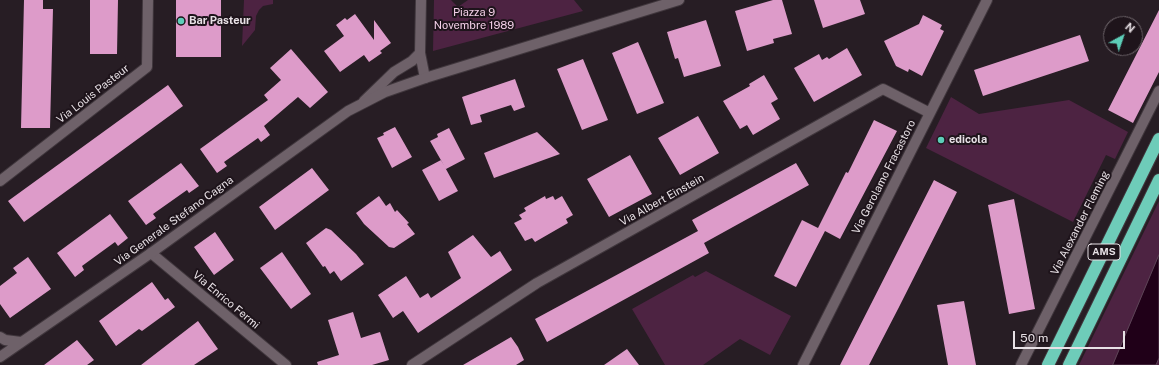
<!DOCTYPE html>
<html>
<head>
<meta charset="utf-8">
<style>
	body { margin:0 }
	#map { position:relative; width:1159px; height:365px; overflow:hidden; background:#271d24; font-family:"Public Sans",sans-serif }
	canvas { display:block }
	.north { position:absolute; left:1103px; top:16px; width:40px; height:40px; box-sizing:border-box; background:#1e141b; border:1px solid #6f666c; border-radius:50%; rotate:40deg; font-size:11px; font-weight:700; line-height:16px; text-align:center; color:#e8e1e6 }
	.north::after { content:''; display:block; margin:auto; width:14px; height:18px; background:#5dceb9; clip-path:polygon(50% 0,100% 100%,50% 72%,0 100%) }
	.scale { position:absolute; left:1013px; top:331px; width:112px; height:18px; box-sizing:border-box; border:2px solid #e8e1e6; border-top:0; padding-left:5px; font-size:12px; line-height:14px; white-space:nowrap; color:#e8e1e6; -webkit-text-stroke:3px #1e141b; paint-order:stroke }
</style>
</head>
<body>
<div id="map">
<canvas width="1159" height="365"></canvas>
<div class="north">N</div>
<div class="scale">50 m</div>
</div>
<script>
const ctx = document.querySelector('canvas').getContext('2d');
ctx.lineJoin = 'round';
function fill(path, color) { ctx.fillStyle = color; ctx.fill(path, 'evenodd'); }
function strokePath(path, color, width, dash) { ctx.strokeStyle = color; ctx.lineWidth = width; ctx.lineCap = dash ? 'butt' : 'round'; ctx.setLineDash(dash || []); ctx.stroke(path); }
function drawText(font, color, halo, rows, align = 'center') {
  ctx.font = font + ' "Public Sans",sans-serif'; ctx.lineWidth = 4; ctx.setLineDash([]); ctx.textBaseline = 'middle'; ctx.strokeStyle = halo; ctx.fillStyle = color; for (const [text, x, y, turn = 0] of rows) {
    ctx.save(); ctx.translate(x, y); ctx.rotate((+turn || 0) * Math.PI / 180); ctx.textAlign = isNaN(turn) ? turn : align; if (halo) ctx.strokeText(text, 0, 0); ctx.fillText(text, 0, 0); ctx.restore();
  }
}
fill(new Path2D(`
	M 244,0 L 273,0 L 273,4 L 263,6 L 259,10 L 256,16 L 255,30 L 242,46 Z
	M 434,0 L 451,0 L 458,7 L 468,0 L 574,0 L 583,11 L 433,51 Z
	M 951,97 L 979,114 L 1069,100 L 1128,132 L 1115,159 L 1106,155 L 1073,222 L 926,148 Z
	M 1159,201 L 1159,365 L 1079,365 Z
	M 706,271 L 791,316 L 770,355 L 740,339 L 703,365 L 665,365 L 632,309 L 693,275 L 695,277 Z`), '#4d2342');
const water = new Path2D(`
	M 1159,255 L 1159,358 L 1156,365 L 1113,365 Z`);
fill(water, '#200018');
strokePath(water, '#5c4456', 1);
fill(new Path2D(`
	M 24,0 L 43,0 L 43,9 L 53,9 L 50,128 L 21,128 Z
	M 90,0 L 118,0 L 117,54 L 90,54 Z
	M 176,0 L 221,0 L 221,57 L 176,57 Z
	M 773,0 L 782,0 L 792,34 L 773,39 L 774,43 L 747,51 L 735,11 Z
	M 814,0 L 860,0 L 865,14 L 823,28 Z
	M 1159,10 L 1159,72 L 1133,123 L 1108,110 Z
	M 355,14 L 374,40 L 374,20 L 391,43 L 380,51 L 382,53 L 369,62 L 364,55 L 340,72 L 324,51 L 344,36 L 336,25 L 345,18 L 347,20 Z
	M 923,15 L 942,25 L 940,29 L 944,31 L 922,76 L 909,69 L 908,72 L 896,66 L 884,41 L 919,24 Z
	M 706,20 L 721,66 L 684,77 L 678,58 L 675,59 L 667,32 Z
	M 1080,35 L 1089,61 L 983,96 L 974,70 Z
	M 638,42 L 664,103 L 637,114 L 612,53 Z
	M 847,48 L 862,75 L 814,102 L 794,68 L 819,54 L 822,60 L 827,57 L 829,59 Z
	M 291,49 L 328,92 L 310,108 L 298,97 L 264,126 L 270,135 L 261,142 L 258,138 L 224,162 L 227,166 L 217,173 L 200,149 L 268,100 L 264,95 L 281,80 L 270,68 Z
	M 583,59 L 608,120 L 582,130 L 557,69 Z
	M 764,75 L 778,99 L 771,103 L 780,119 L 753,135 L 747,125 L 740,129 L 723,101 L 750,86 L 749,84 Z
	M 515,79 L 525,107 L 514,111 L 511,105 L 480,115 L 482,122 L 471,125 L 462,97 Z
	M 168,85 L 183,106 L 24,222 L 8,201 Z
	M 698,116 L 719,153 L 680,175 L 658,138 Z
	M 874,120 L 897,131 L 840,239 L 825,231 L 796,287 L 774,276 L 802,220 L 818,228 L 846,172 L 848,173 Z
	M 395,127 L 412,157 L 392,168 L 377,138 L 384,135 L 383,133 Z
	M 449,128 L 465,159 L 446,169 L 430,141 L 438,137 L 437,134 Z
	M 537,132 L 560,154 L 494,178 L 484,153 Z
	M 630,155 L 652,194 L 609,217 L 587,179 Z
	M 441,160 L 458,191 L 439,201 L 422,170 Z
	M 181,163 L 199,186 L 189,193 L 187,190 L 153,214 L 156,218 L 146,225 L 128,201 Z
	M 796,163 L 809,185 L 704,243 L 709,253 L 547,342 L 535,319 L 698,231 L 692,220 Z
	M 312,168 L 329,190 L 275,230 L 259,207 Z
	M 934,180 L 957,192 L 898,309 L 869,365 L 840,365 Z
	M 379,196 L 386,206 L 390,203 L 395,212 L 397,210 L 409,223 L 407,224 L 415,234 L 394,248 L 389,247 L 364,224 L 356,213 Z
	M 545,196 L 546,199 L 553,196 L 555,200 L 562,196 L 573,215 L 566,219 L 568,223 L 535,242 L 532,238 L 525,241 L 514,223 L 522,219 L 519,215 L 526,211 L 524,208 Z
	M 1014,199 L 1035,309 L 1009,314 L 988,205 Z
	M 110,214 L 128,238 L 118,246 L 115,242 L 82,266 L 84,270 L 75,277 L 57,253 Z
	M 326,228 L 331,230 L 356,254 L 364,264 L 341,281 L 334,271 L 330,274 L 325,266 L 323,267 L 306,243 Z
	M 215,232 L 234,260 L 214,275 L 194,247 Z
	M 473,235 L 491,257 L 500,251 L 512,270 L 418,333 L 403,311 L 393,318 L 378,295 L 406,276 L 420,298 L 428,293 L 431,298 L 461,278 L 448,252 Z
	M 282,252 L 311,294 L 291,309 L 260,268 Z
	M 28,257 L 51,289 L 10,318 L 0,304 L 0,286 L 17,273 L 13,268 Z
	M 152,282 L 165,300 L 168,298 L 175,307 L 142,331 L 139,329 L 116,346 L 99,321 Z
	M 964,301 L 976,365 L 948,365 L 937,305 Z
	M 353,312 L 361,338 L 380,332 L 389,360 L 372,365 L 318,365 L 317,362 L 339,355 L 328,320 Z
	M 198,321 L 218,349 L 194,365 L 141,365 Z
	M 511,337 L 518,347 L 524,360 L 516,365 L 463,365 Z
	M 77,340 L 94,360 L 87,365 L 44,365 Z
	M 627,349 L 639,365 L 604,365 Z`), '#dd9bc9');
const street = new Path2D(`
	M 421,0 L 420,53 L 425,78
	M 364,101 L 394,72 L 412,61 L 420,53
	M 0,181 L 147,67 L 148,0
	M 151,253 L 286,365
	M 412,365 L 537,283 L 883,89 L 930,113
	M 803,365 L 987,0
	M 1021,365 L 1159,91`);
const secondary = new Path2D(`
	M 0,337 L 5,340 L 21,342
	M 0,357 L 151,253 L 348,111 L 385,92 L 425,78 L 679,0`);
const highway = new Path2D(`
	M 1048,365 L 1159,139
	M 1069,365 L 1159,180`);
strokePath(street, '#40373d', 12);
strokePath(secondary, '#40373d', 12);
strokePath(highway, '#40373d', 14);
strokePath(street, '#6e6169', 10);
strokePath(secondary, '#6e6169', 10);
strokePath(highway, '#6eccb9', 12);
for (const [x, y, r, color] of [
	[181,21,4,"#5dceb9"],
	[941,140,4,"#5dceb9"]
]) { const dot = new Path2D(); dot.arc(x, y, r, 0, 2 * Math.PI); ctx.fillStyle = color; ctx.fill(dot); strokePath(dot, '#1e141b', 1.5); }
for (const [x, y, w] of [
	[1104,252,32]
]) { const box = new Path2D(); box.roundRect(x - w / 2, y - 8, w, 16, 3); ctx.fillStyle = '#1e141b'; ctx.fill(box); strokePath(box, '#e8e1e6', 1); }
drawText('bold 10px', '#e8e1e6', null, [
	["AMS",1104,252]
]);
drawText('11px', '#f4d0e8', '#1e141b', [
	["Piazza 9",474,13],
	["Novembre 1989",474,26]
]);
drawText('bold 11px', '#e8e1e6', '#1e141b', [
	["Bar Pasteur",189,21],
	["edicola",949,140]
], 'left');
drawText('11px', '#e8e1e6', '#1e141b', [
	["Via Louis Pasteur",93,94,-38],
	["Via Gerolamo Fracastoro",884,177,-63],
	["Via Albert Einstein",662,200,-29],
	["Via Generale Stefano Cagna",174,221,-36],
	["Via Alexander Fleming",1080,223,-63],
	["Via Enrico Fermi",226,300,40]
]);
</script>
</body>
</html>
